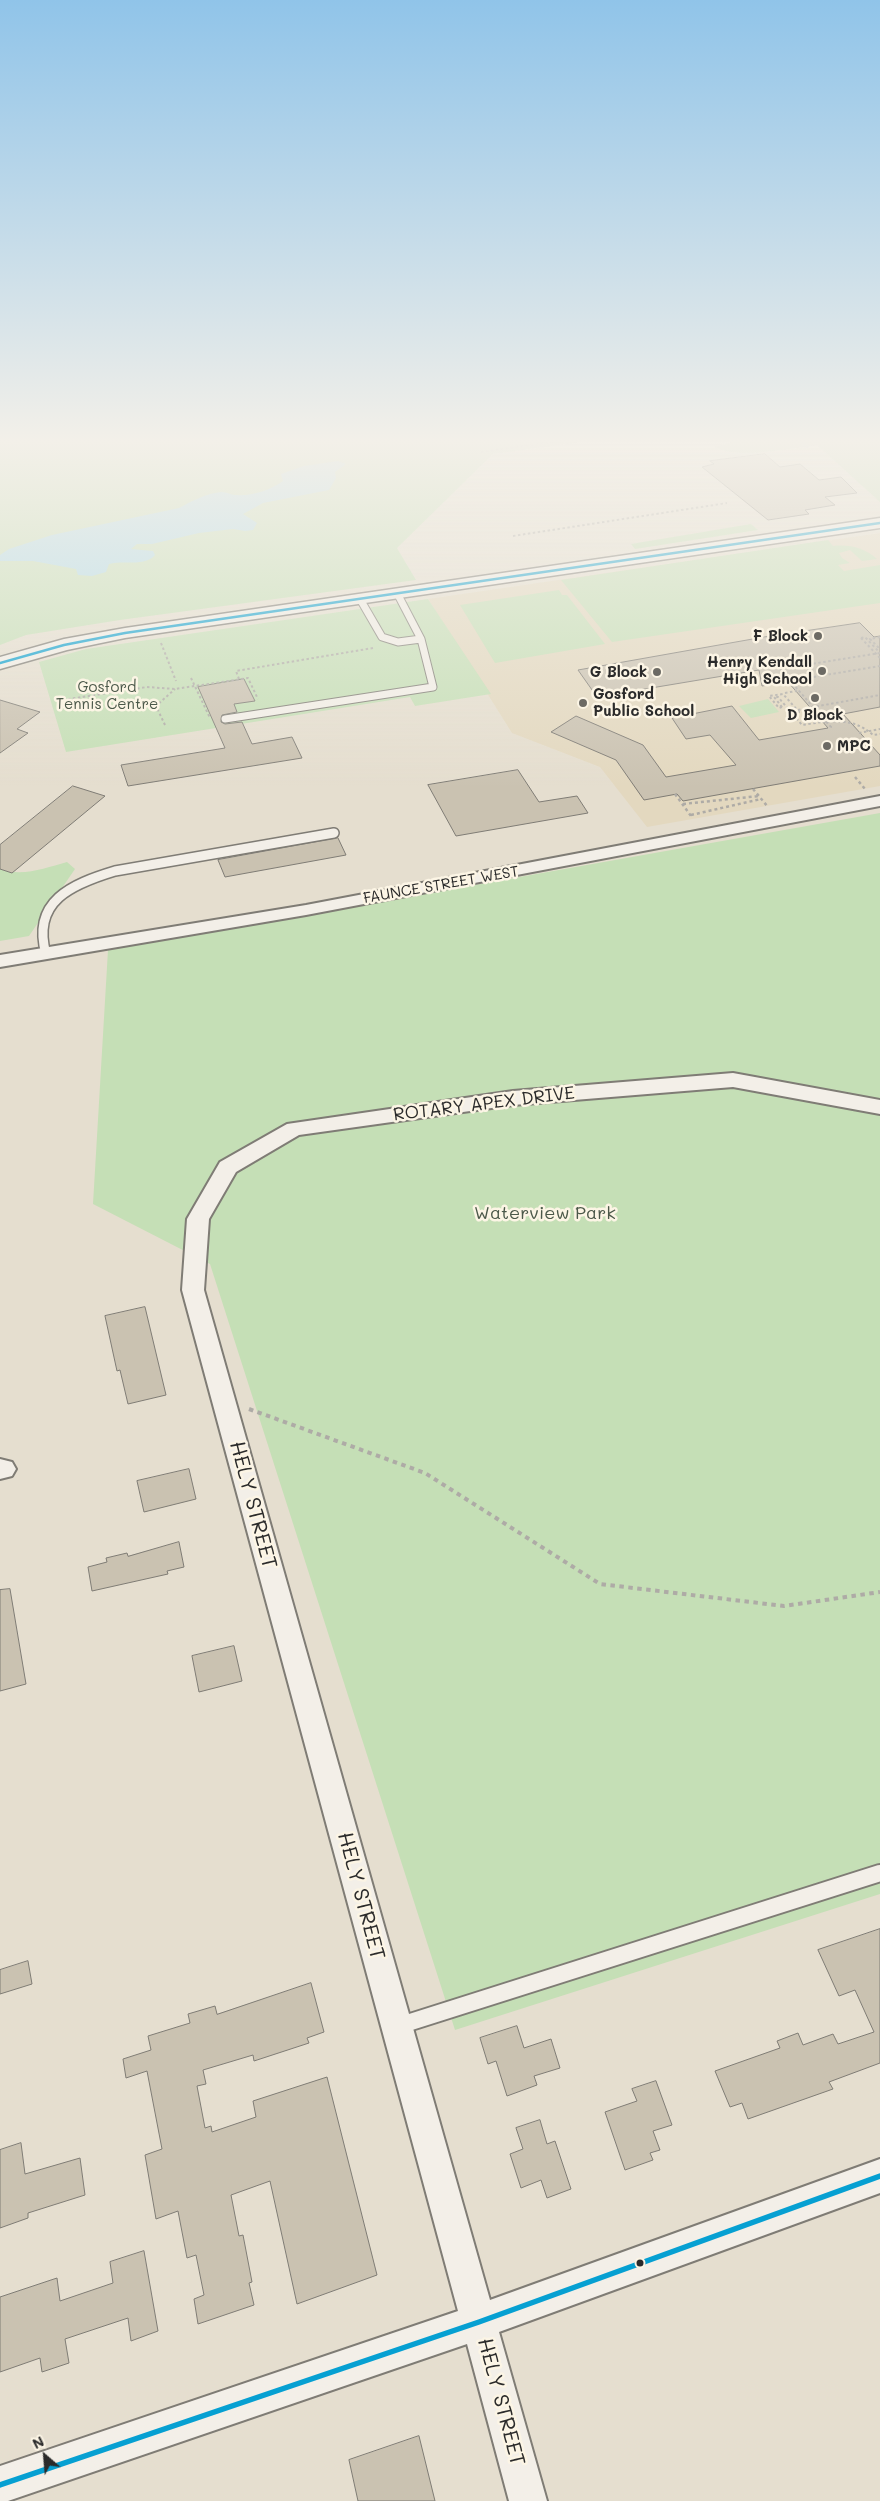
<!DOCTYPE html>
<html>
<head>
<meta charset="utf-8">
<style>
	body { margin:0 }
	#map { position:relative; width:880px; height:2501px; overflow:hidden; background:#e5decf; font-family:Mali,sans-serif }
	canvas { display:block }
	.north { position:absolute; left:20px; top:2431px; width:50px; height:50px; -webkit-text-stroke:4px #fcf5e5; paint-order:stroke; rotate:333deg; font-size:14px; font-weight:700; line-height:20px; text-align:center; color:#2b2b2b }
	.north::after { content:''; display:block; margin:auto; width:18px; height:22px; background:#2b2b2b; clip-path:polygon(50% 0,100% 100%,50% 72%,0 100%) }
</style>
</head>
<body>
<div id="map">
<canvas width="880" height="2501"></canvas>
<div class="north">N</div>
</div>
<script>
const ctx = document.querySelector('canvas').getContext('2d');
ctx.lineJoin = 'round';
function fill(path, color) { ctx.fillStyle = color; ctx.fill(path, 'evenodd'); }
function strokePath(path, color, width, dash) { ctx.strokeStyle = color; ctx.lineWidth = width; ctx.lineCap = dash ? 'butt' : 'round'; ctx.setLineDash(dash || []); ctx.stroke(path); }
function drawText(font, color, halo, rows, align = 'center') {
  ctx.font = font + ' Mali,sans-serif'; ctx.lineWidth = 5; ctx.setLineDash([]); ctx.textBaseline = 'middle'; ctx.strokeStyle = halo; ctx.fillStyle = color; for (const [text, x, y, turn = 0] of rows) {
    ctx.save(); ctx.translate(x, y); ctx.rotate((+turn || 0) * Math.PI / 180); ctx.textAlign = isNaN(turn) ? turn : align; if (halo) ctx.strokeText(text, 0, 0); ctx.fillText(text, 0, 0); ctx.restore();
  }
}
fill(new Path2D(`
	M 880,533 L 880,786 L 647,827 L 600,767 L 512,733 L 428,599 Z`), '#e3d8bf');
fill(new Path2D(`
	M 0,438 L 609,438 L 493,454 L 397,548 L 416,580 L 120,620 L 26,635 L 0,645 Z
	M 746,438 L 880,438 L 880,502 L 817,445 C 794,448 734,460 715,447 Z
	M 751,524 L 758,530 L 635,549 L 631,544 Z
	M 828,540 L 833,546 C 849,544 865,548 877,559 L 862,561 L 850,550 L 839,553 L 842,558 L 850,563 L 838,565 L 844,571 L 880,565 L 880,603 L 612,642 L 561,580 Z
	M 559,590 L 562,595 L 567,595 L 605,644 L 495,663 L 460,605 Z
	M 428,599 L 491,694 L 415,706 L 410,697 L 66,752 L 39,662 L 86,649 Z
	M 768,699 L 779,712 L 751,718 L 739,706 Z
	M 880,813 L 880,1894 L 455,2030 L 210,1264 L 93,1204 L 108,950 Z
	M 67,862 L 75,869 L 29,936 L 0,941 L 0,869 C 23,877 45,868 67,862 Z`), '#c5dfb6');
fill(new Path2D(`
	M 338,461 L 346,464 L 335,472 L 336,478 L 329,490 L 263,503 L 243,514 L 257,523 L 253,530 L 245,531 L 233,529 L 199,533 L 152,544 L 137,544 L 131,549 L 153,551 L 155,555 C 145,567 123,560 109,564 L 106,572 L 92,576 L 78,575 L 76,569 L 33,561 L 0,561 L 0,555 L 9,549 L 52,535 L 179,508 C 192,501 205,494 221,492 C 228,492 230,495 235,495 C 252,496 269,491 283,481 L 281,474 L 304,466 Z`), '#addbeb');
strokePath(new Path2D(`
	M 797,438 L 807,446`), '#addbeb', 4.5);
const building = new Path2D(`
	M 765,454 L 780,467 L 800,464 L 819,480 L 841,477 L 857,493 L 825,497 L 835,505 L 805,510 L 809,514 L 768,520 L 702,467 L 714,464 L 710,461 Z
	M 860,623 L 874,637 L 880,636 L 880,707 L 843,714 L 880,755 L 880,766 L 683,801 L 677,794 L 644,800 L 616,760 L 551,732 L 576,716 L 643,745 L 666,777 L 736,765 L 710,735 L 686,739 L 672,718 L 732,706 L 759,740 L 828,728 L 788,682 L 762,686 L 759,670 L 597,697 L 578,670 L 764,637 Z
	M 244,679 L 255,701 L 234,704 L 237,712 L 222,715 L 221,722 L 225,724 L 242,722 L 252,744 L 292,737 L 302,758 L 128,786 L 121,765 L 225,748 L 198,687 Z
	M 0,700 L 40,712 L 17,729 L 28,733 L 0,753 Z
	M 518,770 L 539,802 L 577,796 L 588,813 L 456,836 L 428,785 Z
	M 73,786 L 105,796 L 12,873 L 0,869 L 0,845 Z
	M 338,838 L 346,855 L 225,877 L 218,860 Z
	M 145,1307 L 166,1395 L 128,1404 L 120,1370 L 117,1371 L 105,1316 Z
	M 189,1469 L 196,1499 L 144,1512 L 137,1481 Z
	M 179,1542 L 184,1567 L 167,1571 L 168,1574 L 92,1591 L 88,1567 L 107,1562 L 106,1558 L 127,1553 L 128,1556 Z
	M 10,1589 L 26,1684 L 0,1691 L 0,1590 Z
	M 234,1646 L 242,1681 L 199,1692 L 192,1656 Z
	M 880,1929 L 880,2063 L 829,2082 L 833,2089 L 748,2119 L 742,2103 L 730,2107 L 715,2071 L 780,2048 L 777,2041 L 798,2033 L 803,2045 L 833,2034 L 838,2044 L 874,2032 L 855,1990 L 839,1996 L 818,1950 Z
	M 28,1961 L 32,1984 L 0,1994 L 0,1970 Z
	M 311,1983 L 324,2032 L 307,2038 L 309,2043 L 254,2061 L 253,2055 L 203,2070 L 206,2084 L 197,2086 L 205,2128 L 211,2126 L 212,2132 L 256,2117 L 253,2101 L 327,2077 L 377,2275 L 297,2304 L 270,2181 L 231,2195 L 239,2236 L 243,2235 L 252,2282 L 249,2283 L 254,2305 L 198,2324 L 194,2299 L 204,2295 L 196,2255 L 187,2258 L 178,2211 L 156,2219 L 145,2155 L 162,2149 L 147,2071 L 126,2078 L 123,2059 L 151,2050 L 148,2036 L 190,2023 L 188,2014 L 215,2006 L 217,2014 Z
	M 517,2026 L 524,2048 L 551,2039 L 560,2068 L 534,2076 L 537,2085 L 507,2096 L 496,2061 L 488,2064 L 480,2038 Z
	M 656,2081 L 672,2125 L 653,2131 L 660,2150 L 650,2153 L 653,2160 L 625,2170 L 605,2112 L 637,2101 L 632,2089 Z
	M 540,2120 L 547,2144 L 555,2141 L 571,2189 L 547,2198 L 541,2180 L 521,2188 L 510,2154 L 523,2149 L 516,2128 Z
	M 21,2143 L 25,2174 L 80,2158 L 85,2195 L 28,2213 L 28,2218 L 0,2228 L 0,2150 Z
	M 144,2251 L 158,2331 L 131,2341 L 128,2318 L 65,2339 L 69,2363 L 42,2372 L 40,2358 L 0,2372 L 0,2297 L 57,2278 L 60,2301 L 113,2283 L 110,2262 Z
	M 419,2436 L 435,2501 L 358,2501 L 349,2460 Z`);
fill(building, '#cac2b1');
strokePath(building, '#7f7c75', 1);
const serviceFar2 = new Path2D(`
	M 360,599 L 382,637 L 398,642 L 421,639 L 397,593
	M 225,719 L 433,687 L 421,639`);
const serviceFar1 = new Path2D(`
	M 46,954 C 31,901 72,884 115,871 L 334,833`);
const service = new Path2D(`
	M 398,2026 L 880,1873`);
const minor = new Path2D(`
	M 880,796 L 880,806 L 306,915 L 0,967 L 0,955 L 306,905 Z
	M 733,1073 L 880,1100 L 880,1114 L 733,1087 L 513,1105 L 299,1135 L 236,1172 L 209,1219 L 204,1290 L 490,2300 L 880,2159 L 880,2193 L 499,2332 L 547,2501 L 509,2501 L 467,2344 L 8,2501 L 0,2501 L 0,2466 L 458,2311 L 182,1290 L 187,1219 L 220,1162 L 287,1124 L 513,1091 Z
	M 0,1459 L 12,1462 L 16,1469 L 12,1476 L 0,1479 Z`);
const secondary = new Path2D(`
	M 880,518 L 880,528 L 125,638 L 67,650 L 0,669 L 0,657 L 64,639 L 125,628 Z`);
strokePath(serviceFar2, '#7f7c75', 9);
strokePath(serviceFar1, '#7f7c75', 12);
strokePath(service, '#7f7c75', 20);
strokePath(minor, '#7f7c75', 4);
strokePath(secondary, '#7f7c75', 3);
strokePath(new Path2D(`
	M 481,452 L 581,438
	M 513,536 L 727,503
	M 880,637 L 870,639 L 880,649
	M 861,638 L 880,658
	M 861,638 L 865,637 L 880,653
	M 161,643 L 176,681
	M 880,653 L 780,669 L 813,707 L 880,695
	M 770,660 L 772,662
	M 191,678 L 210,718
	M 239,679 L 236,671 L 373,648
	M 789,681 L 880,666
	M 785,693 L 796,691 L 794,688
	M 63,700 L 147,687 L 175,689 L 248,678 L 258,699
	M 782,707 L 774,697 L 778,697 L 802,725 C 828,721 852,716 873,735 L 880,734
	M 782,707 L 779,708 L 769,696 L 783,694 L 799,712 L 793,713
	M 798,710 L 813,707 L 831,727 L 829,728
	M 165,725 L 156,706 L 175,689
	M 859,733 L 880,729`), '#aeaba6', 2, [2.5, 2.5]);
strokePath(new Path2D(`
	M 855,777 L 865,789
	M 753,789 L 768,807
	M 675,794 L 691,816
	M 683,804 L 759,796
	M 691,815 L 761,799`), '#aeaba6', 2.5, [3, 3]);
strokePath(new Path2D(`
	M 249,1409 L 425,1473 L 600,1584 L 784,1606 L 880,1592`), '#aeaba6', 4, [4.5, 4.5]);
strokePath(serviceFar2, '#f3efe8', 7);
strokePath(serviceFar1, '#f3efe8', 9);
strokePath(service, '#f3efe8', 16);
fill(minor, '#f3efe8');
fill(secondary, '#f3efe8');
strokePath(new Path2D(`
	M 0,663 L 64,645 L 125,633 L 880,523`), '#06a0d2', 2.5);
strokePath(new Path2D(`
	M 0,2485 L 479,2322 L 880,2176`), '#06a0d2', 5.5);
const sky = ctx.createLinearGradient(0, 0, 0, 788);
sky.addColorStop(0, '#90c4e9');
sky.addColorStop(0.56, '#f3f0e9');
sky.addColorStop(1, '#f3f0e900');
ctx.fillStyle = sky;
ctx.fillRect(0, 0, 880, 788);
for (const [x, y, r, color] of [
	[818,636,5,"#6c6a64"],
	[822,671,5,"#6c6a64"],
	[657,672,5,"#6c6a64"],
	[815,698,5,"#6c6a64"],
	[583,703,5,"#6c6a64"],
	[827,746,5,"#6c6a64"],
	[640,2263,4.5,"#2b2b2b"]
]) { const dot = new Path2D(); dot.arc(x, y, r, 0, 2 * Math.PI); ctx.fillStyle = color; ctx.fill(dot); strokePath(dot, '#fcf5e5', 2); }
drawText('bold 15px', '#2b2b2b', '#fcf5e5', [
	["F Block",808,636],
	["Henry Kendall",812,662],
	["High School",812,679],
	["G Block",647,672],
	["Gosford",593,694,"left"],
	["Public School",593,711,"left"],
	["D Block",815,715,"center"],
	["MPC",837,746,"left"]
], 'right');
drawText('15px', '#4b5849', '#fcf5e5', [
	["Gosford",107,687],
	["Tennis Centre",107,704]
]);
drawText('15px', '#2b2b2b', '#fcf5e5', [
	["FAUNCE STREET WEST",441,885,-10]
]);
drawText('18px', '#2b2b2b', '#fcf5e5', [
	["ROTARY APEX DRIVE",484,1104,-7]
]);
drawText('18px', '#4b5849', '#fcf5e5', [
	["Waterview Park",545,1213]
]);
drawText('21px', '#2b2b2b', '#fcf5e5', [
	["HELY STREET",253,1505,75],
	["HELY STREET",361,1896,75],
	["HELY STREET",501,2402,75]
]);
</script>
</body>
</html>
